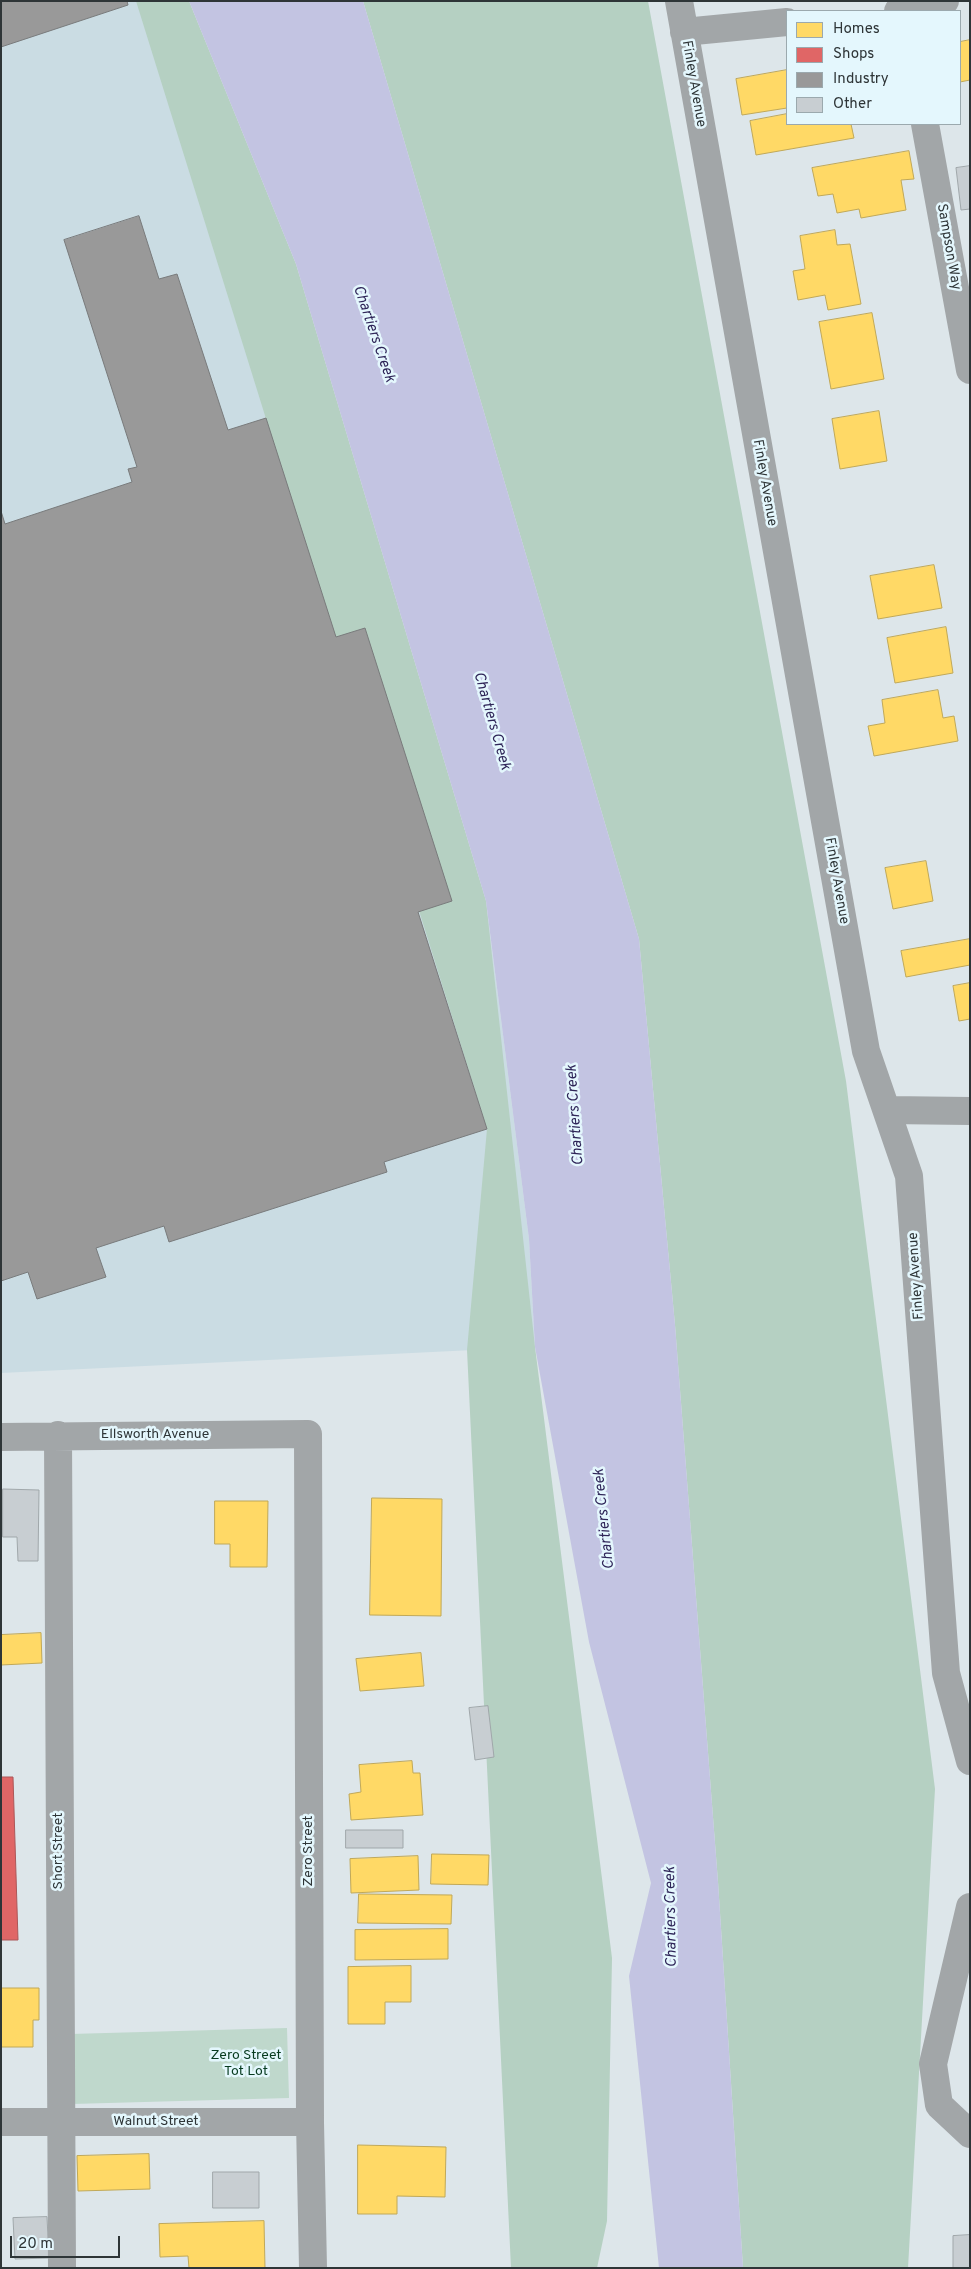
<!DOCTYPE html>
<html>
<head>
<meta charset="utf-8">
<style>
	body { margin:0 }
	#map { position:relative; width:971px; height:2269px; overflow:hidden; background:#dde6ea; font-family:Overpass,sans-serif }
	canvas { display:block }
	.frame { position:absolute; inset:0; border:2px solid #2e3537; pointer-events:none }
	.legend { position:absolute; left:786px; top:10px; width:175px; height:115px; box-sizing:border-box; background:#e4f7fd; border:1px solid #9ba9ae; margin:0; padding:6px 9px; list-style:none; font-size:15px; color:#2e3537 }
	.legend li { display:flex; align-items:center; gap:10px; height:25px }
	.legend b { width:25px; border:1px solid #9ba9ae }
	.scale { position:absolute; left:10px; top:2236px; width:110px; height:22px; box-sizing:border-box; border:2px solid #2e3537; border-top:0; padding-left:6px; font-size:15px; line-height:18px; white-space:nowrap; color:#2e3537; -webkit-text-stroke:4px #e4f7fd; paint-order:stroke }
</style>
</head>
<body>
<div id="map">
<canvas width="971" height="2269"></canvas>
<div class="frame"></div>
<ul class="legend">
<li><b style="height:14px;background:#ffd966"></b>Homes</li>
<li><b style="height:14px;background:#e06666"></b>Shops</li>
<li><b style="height:14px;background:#999"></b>Industry</li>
<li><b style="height:14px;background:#c8ced2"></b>Other</li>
</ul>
<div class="scale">20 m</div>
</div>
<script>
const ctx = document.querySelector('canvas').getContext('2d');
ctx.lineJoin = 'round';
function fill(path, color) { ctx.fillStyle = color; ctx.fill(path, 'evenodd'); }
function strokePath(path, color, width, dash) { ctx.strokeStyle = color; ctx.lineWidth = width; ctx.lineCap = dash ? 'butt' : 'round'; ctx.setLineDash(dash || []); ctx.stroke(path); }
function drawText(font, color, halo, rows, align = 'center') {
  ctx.font = font + ' Overpass,sans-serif'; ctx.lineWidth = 5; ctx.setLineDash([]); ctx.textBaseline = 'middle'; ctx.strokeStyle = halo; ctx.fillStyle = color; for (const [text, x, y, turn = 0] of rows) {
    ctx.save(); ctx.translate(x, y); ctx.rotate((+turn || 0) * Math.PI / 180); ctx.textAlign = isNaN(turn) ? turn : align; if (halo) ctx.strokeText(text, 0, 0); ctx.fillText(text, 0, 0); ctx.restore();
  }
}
fill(new Path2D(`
	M 1,1 L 189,1 L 486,901 L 529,1239 L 535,1347 L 1,1373 Z`), '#cadce3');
fill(new Path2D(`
	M 287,2028 L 289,2098 L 72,2104 L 70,2034 Z`), '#bfd8cc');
fill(new Path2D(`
	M 136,1 L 189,1 L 296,264 L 486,901 L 535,1347 L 612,1958 L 607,2221 L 597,2268 L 511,2268 L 467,1350 L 487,1129 Z
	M 363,1 L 648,1 L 846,1081 L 935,1789 L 908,2268 L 743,2268 L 718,1882 L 675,1325 L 639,939 Z`), '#b5d0c2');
fill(new Path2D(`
	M 189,1 L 363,1 L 639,939 L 675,1325 L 718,1882 L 743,2268 L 659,2268 L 629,1976 L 651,1883 L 589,1642 L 535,1347 L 529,1239 L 486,901 L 296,264 Z`), '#c3c4e2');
const homes = new Path2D(`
	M 970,40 L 970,80 L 960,82 L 960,42 Z
	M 787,70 L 787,108 L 742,115 L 736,79 Z
	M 787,114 L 787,124 L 851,124 L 854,138 L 756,155 L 750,121 Z
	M 909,151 L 914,179 L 901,180 L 906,210 L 861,218 L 859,209 L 837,213 L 833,194 L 818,196 L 812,168 Z
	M 835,230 L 837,245 L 850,244 L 861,304 L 828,310 L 825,295 L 798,300 L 793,271 L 805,269 L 800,236 Z
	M 872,313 L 884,379 L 831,389 L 819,322 Z
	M 879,411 L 887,461 L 840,469 L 832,419 Z
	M 934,565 L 942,608 L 878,619 L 870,576 Z
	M 946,627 L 953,673 L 895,683 L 887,638 Z
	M 938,690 L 943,718 L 954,716 L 958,741 L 874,756 L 868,726 L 885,723 L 882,700 Z
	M 926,861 L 933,901 L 893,909 L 885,868 Z
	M 970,939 L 970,965 L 906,977 L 901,951 Z
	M 970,983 L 970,1019 L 959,1021 L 953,986 Z
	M 372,1498 L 442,1499 L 441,1616 L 370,1615 Z
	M 215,1501 L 268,1501 L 267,1567 L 230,1567 L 230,1544 L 215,1544 Z
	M 41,1633 L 42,1663 L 1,1665 L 1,1635 Z
	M 421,1653 L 424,1686 L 360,1691 L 356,1659 Z
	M 412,1761 L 413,1773 L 420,1773 L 423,1815 L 351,1820 L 349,1794 L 361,1792 L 359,1765 Z
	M 432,1854 L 489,1855 L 488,1885 L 431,1884 Z
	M 418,1856 L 419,1890 L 351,1893 L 350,1859 Z
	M 359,1894 L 452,1895 L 451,1924 L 358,1923 Z
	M 448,1929 L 448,1959 L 355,1960 L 355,1930 Z
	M 411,1966 L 411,2002 L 385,2002 L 385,2024 L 348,2024 L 348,1967 Z
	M 1,1988 L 39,1988 L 39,2020 L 33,2020 L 33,2047 L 1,2047 Z
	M 358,2145 L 446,2147 L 445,2197 L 397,2196 L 397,2214 L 358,2214 Z
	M 149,2154 L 150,2189 L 78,2191 L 77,2156 Z
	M 264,2221 L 265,2268 L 189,2268 L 188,2256 L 160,2257 L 159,2224 Z`);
fill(homes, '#ffd966');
strokePath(homes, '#c0a858', 1);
const shops = new Path2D(`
	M 1,1777 L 13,1777 L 18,1940 L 1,1940 Z`);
fill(shops, '#e06666');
strokePath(shops, '#ab5758', 1);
const industry = new Path2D(`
	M 1,1 L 127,1 L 128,5 L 1,47 Z
	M 139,216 L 159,279 L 177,274 L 228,430 L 266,418 L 336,637 L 365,628 L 452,901 L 418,912 L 487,1129 L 384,1162 L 387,1172 L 169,1242 L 164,1226 L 96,1248 L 106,1277 L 37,1299 L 28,1272 L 1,1281 L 1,511 L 5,524 L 132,482 L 128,469 L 137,467 L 64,240 Z`);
fill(industry, '#999');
strokePath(industry, '#797b7c', 1);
const building = new Path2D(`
	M 970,166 L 970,209 L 961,210 L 956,168 Z
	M 3,1489 L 39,1490 L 38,1561 L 18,1561 L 17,1537 L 3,1537 Z
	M 488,1706 L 494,1757 L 475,1760 L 469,1708 Z
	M 346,1830 L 403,1830 L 403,1848 L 346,1848 Z
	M 213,2172 L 259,2172 L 259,2208 L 213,2208 Z
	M 47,2217 L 49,2258 L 15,2259 L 13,2218 Z
	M 970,2235 L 970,2268 L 953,2268 L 953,2236 Z`);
fill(building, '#c8ced2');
strokePath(building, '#a0a7aa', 1);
strokePath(new Path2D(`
	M 679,1 L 866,1051 L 909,1176 L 946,1673 L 970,1761
	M 898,11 L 945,1
	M 684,32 L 787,22
	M 925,124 L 970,370
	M 888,1110 L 970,1111
	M 58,1435 L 62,2268
	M 1,1437 L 308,1434 L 310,2122 L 313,2268
	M 970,1907 L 933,2064 L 939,2105 L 970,2134
	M 1,2122 L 310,2122`), '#a2a6a8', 28);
drawText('14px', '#2e3537', '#e4f7fd', [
	["Finley Avenue",693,84,80],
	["Sampson Way",948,247,80],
	["Finley Avenue",764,483,80],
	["Finley Avenue",836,881,80],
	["Finley Avenue",917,1276,-94],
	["Ellsworth Avenue",155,1435],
	["Short Street",59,1851,-90],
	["Zero Street",309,1851,-90],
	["Walnut Street",156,2122]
]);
drawText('14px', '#073b20', '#e4f7fd', [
	["Zero Street",246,2056],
	["Tot Lot",246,2072]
]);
drawText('italic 15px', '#2e2558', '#e4f7fd', [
	["Chartiers Creek",373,334,71],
	["Chartiers Creek",491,721,74],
	["Chartiers Creek",576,1115,-94],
	["Chartiers Creek",605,1519,-96],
	["Chartiers Creek",672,1917,-91]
]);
</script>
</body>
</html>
